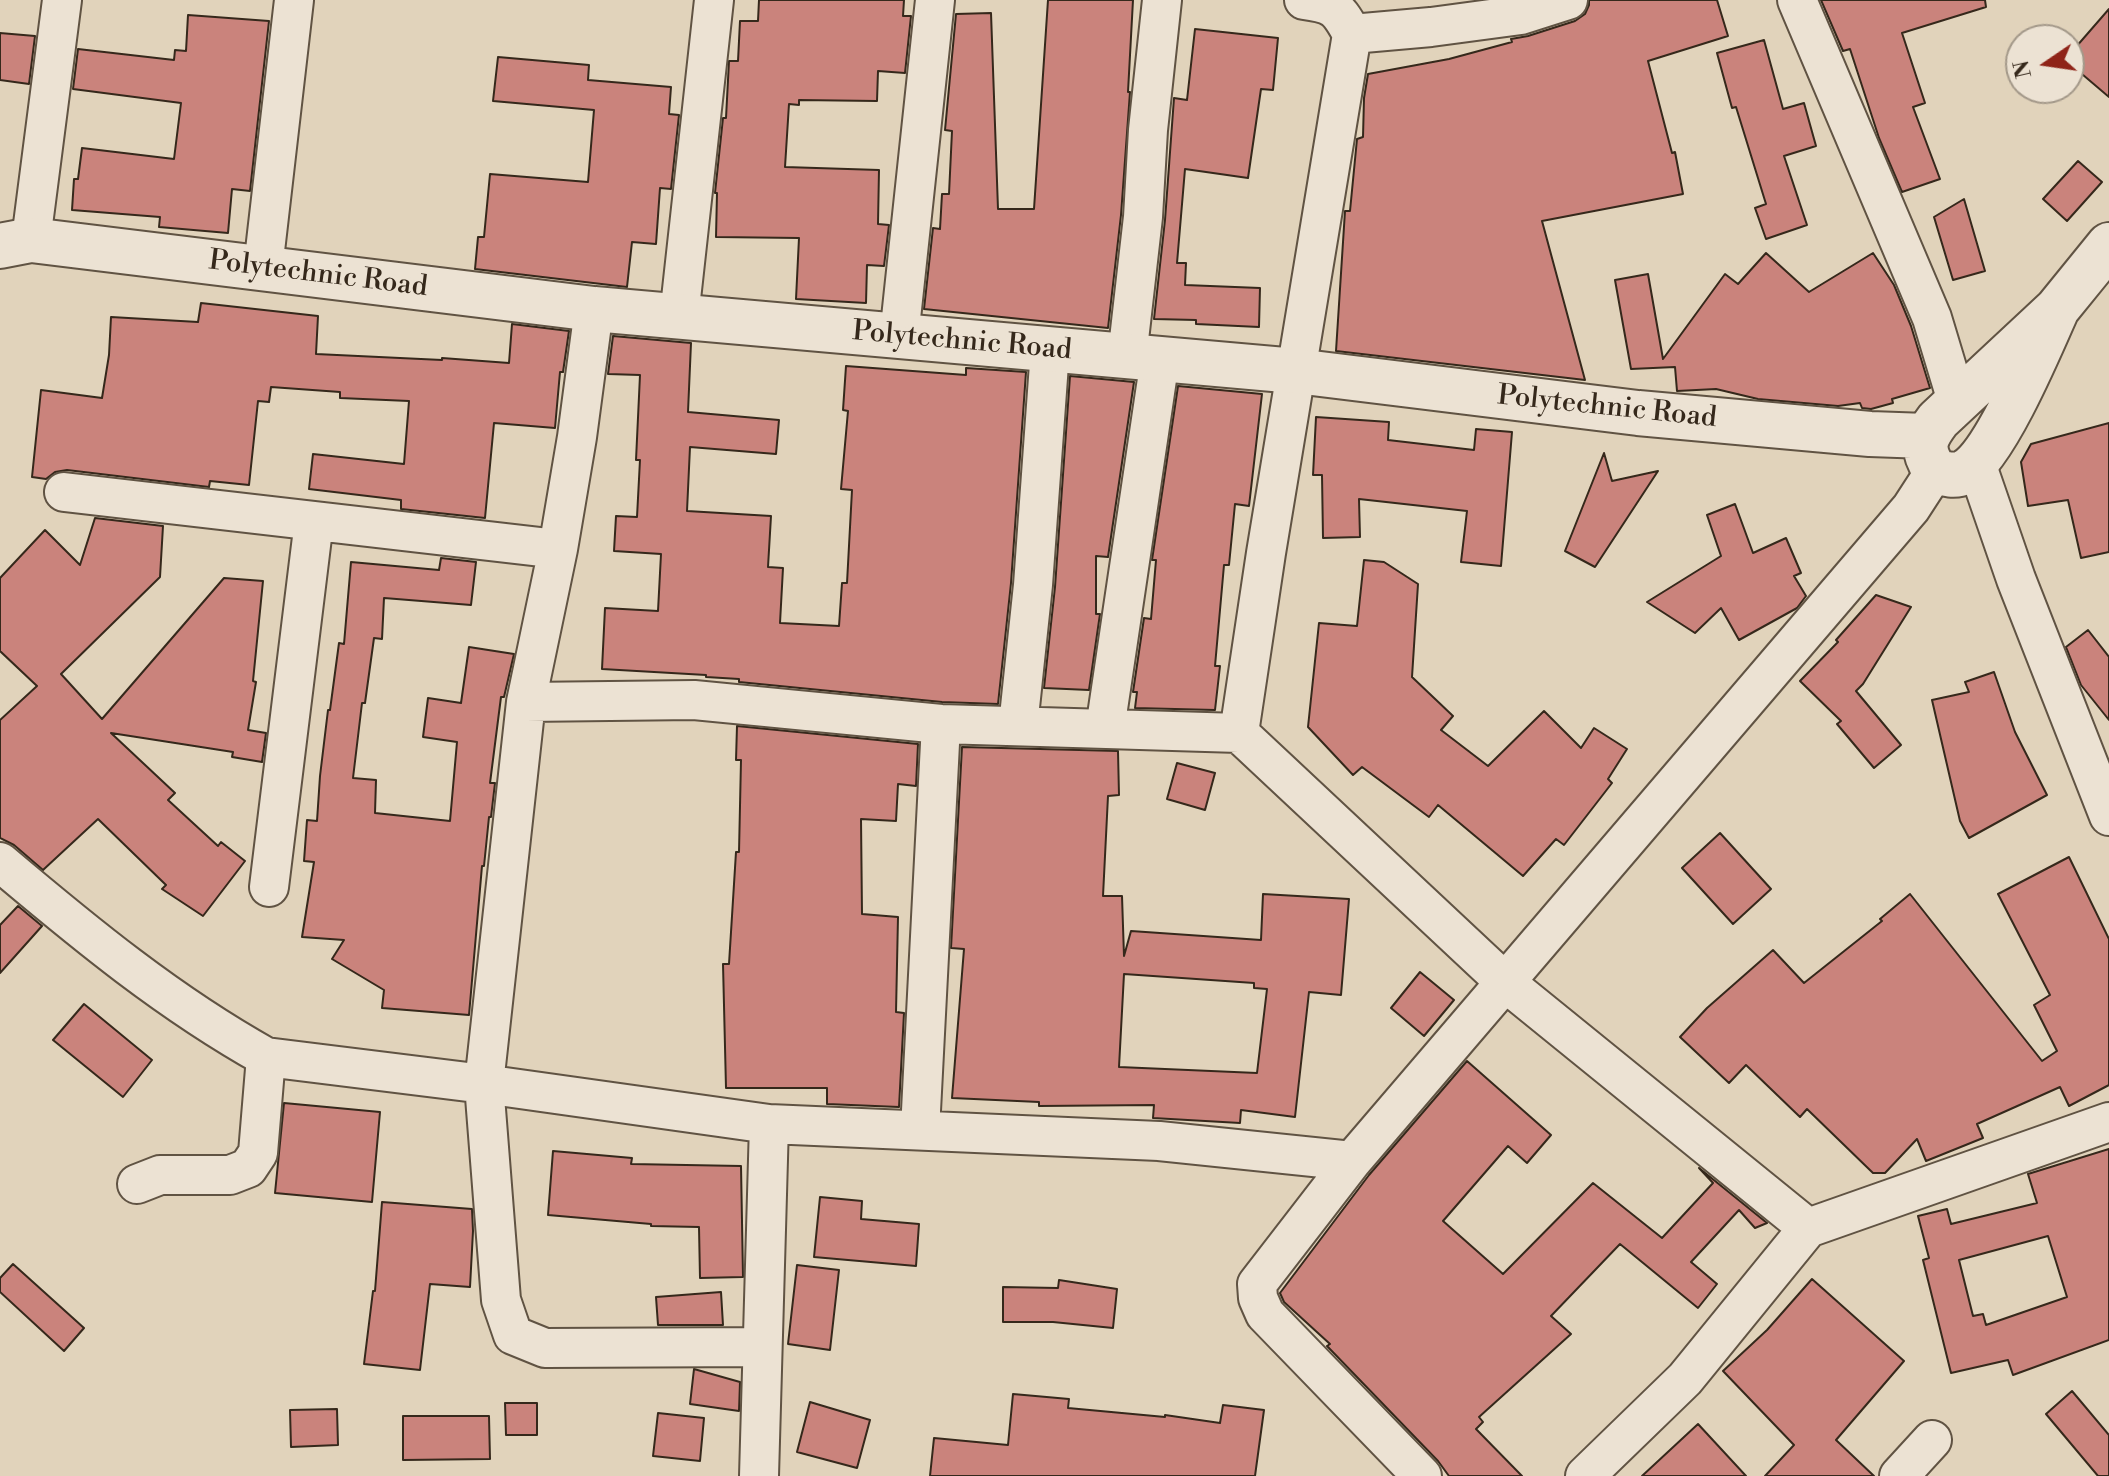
<!DOCTYPE html>
<html>
<head>
<meta charset="utf-8">
<style>
	body { margin:0 }
	#map { position:relative; width:2109px; height:1476px; overflow:hidden; background:#e1d3bb; font-family:"Libre Bodoni",serif }
	canvas { display:block }
	.north { position:absolute; left:2005px; top:24px; width:80px; height:80px; box-sizing:border-box; background:#ece2d3; border:2px solid #a39889; border-radius:50%; rotate:257deg; font-size:22px; font-weight:700; line-height:32px; text-align:center; color:#35281b }
	.north::after { content:''; display:block; margin:auto; width:28px; height:36px; background:#8f2418; clip-path:polygon(50% 0,100% 100%,50% 72%,0 100%) }
</style>
</head>
<body>
<div id="map">
<canvas width="2109" height="1476"></canvas>
<div class="north">N</div>
</div>
<script>
const ctx = document.querySelector('canvas').getContext('2d');
ctx.lineJoin = 'round';
function fill(path, color) { ctx.fillStyle = color; ctx.fill(path, 'evenodd'); }
function strokePath(path, color, width, dash) { ctx.strokeStyle = color; ctx.lineWidth = width; ctx.lineCap = dash ? 'butt' : 'round'; ctx.setLineDash(dash || []); ctx.stroke(path); }
function drawText(font, color, halo, rows, align = 'center') {
  ctx.font = font + ' "Libre Bodoni",serif'; ctx.lineWidth = 8; ctx.setLineDash([]); ctx.textBaseline = 'middle'; ctx.strokeStyle = halo; ctx.fillStyle = color; for (const [text, x, y, turn = 0] of rows) {
    ctx.save(); ctx.translate(x, y); ctx.rotate((+turn || 0) * Math.PI / 180); ctx.textAlign = isNaN(turn) ? turn : align; if (halo) ctx.strokeText(text, 0, 0); ctx.fillText(text, 0, 0); ctx.restore();
  }
}
const building = new Path2D(`
	M 759,0 L 904,0 L 903,16 L 911,16 L 905,73 L 878,71 L 877,101 L 799,100 L 799,105 L 789,104 L 785,167 L 879,170 L 878,224 L 889,225 L 884,266 L 867,265 L 866,303 L 796,299 L 799,238 L 716,237 L 717,193 L 715,193 L 723,118 L 726,118 L 729,61 L 738,61 L 740,21 L 758,21 Z
	M 1048,0 L 1133,0 L 1128,92 L 1130,92 L 1121,215 L 1108,328 L 924,309 L 933,228 L 940,229 L 942,194 L 949,194 L 952,131 L 945,130 L 956,14 L 991,13 L 998,209 L 1034,209 Z
	M 1589,0 L 1717,0 L 1728,36 L 1648,61 L 1672,153 L 1675,152 L 1683,194 L 1542,221 L 1585,380 L 1336,351 L 1345,211 L 1350,211 L 1357,139 L 1363,137 L 1364,98 L 1368,74 L 1449,59 L 1512,42 L 1511,39 L 1528,36 L 1575,21 L 1585,14 L 1589,5 Z
	M 1821,0 L 1985,0 L 1986,7 L 1902,33 L 1925,103 L 1913,107 L 1940,179 L 1902,192 L 1879,138 L 1850,49 L 1843,51 Z
	M 2109,9 L 2109,97 L 2069,63 L 2069,55 Z
	M 188,15 L 269,21 L 250,191 L 232,189 L 228,233 L 159,227 L 160,217 L 72,210 L 74,179 L 78,179 L 82,148 L 174,159 L 181,103 L 73,89 L 78,49 L 174,60 L 175,50 L 186,51 Z
	M 1195,29 L 1278,38 L 1273,90 L 1261,89 L 1248,178 L 1185,169 L 1177,263 L 1186,263 L 1185,285 L 1260,288 L 1259,327 L 1196,324 L 1196,320 L 1154,319 L 1165,220 L 1174,98 L 1187,100 Z
	M 0,33 L 35,36 L 29,84 L 0,80 Z
	M 1764,40 L 1783,109 L 1804,103 L 1816,146 L 1784,156 L 1807,225 L 1766,239 L 1755,208 L 1766,204 L 1736,107 L 1732,108 L 1717,53 Z
	M 498,57 L 589,65 L 588,80 L 671,87 L 669,114 L 679,115 L 671,189 L 660,188 L 656,244 L 632,242 L 627,287 L 475,269 L 478,237 L 484,237 L 490,174 L 588,182 L 594,110 L 493,101 Z
	M 2078,161 L 2102,182 L 2067,221 L 2043,199 Z
	M 1964,199 L 1985,271 L 1953,280 L 1934,217 Z
	M 1766,253 L 1809,292 L 1873,253 L 1894,285 L 1911,326 L 1930,388 L 1892,399 L 1893,403 L 1871,409 L 1862,408 L 1860,403 L 1838,406 L 1758,399 L 1716,389 L 1677,391 L 1675,367 L 1631,369 L 1615,280 L 1648,274 L 1663,359 L 1725,274 L 1738,284 Z
	M 201,303 L 318,316 L 316,354 L 442,360 L 442,358 L 509,363 L 512,324 L 569,331 L 563,372 L 560,372 L 555,428 L 494,423 L 485,518 L 401,509 L 401,500 L 309,489 L 313,454 L 404,464 L 409,401 L 340,398 L 340,392 L 271,387 L 269,402 L 258,401 L 249,485 L 210,481 L 209,487 L 67,470 L 55,472 L 46,479 L 32,477 L 41,390 L 102,398 L 109,355 L 111,317 L 198,322 Z
	M 613,336 L 691,343 L 688,412 L 779,420 L 776,454 L 690,447 L 687,511 L 771,516 L 768,567 L 783,568 L 780,623 L 839,626 L 842,583 L 847,583 L 852,490 L 841,489 L 848,411 L 843,410 L 846,366 L 966,375 L 966,368 L 1026,372 L 1011,583 L 998,704 L 942,702 L 739,682 L 739,679 L 706,677 L 706,675 L 602,669 L 605,608 L 658,611 L 661,554 L 614,551 L 616,516 L 637,517 L 640,460 L 636,460 L 640,375 L 608,374 Z
	M 1070,376 L 1134,382 L 1108,557 L 1096,556 L 1096,614 L 1100,614 L 1089,690 L 1044,688 L 1055,587 Z
	M 1178,386 L 1262,394 L 1249,506 L 1235,504 L 1229,565 L 1224,565 L 1215,666 L 1220,666 L 1215,710 L 1135,708 L 1137,692 L 1133,692 L 1144,618 L 1151,619 L 1156,560 L 1152,560 Z
	M 1316,417 L 1389,422 L 1388,440 L 1474,450 L 1476,429 L 1512,432 L 1501,566 L 1461,562 L 1467,511 L 1359,499 L 1360,537 L 1323,538 L 1322,475 L 1313,475 Z
	M 2109,423 L 2109,552 L 2081,558 L 2068,500 L 2028,506 L 2021,462 L 2031,444 Z
	M 1604,453 L 1612,481 L 1658,471 L 1595,567 L 1565,551 Z
	M 1735,504 L 1753,553 L 1786,538 L 1801,573 L 1794,576 L 1806,596 L 1797,608 L 1739,640 L 1721,608 L 1695,633 L 1647,602 L 1721,556 L 1707,515 Z
	M 95,518 L 163,526 L 160,577 L 61,674 L 102,719 L 224,578 L 263,581 L 253,681 L 256,682 L 248,730 L 266,733 L 262,762 L 232,757 L 233,752 L 111,733 L 175,793 L 168,800 L 218,846 L 221,842 L 245,861 L 203,916 L 162,889 L 166,885 L 98,819 L 43,870 L 14,845 L 0,838 L 0,720 L 37,686 L 0,651 L 0,578 L 45,530 L 80,565 Z
	M 441,558 L 476,562 L 471,605 L 384,598 L 382,639 L 374,638 L 365,703 L 362,703 L 353,778 L 376,780 L 375,813 L 450,821 L 457,742 L 423,737 L 428,698 L 461,703 L 469,647 L 514,654 L 504,697 L 501,697 L 490,783 L 495,783 L 491,817 L 489,817 L 484,866 L 482,866 L 469,1015 L 382,1008 L 384,990 L 332,959 L 344,940 L 302,937 L 314,862 L 304,861 L 307,820 L 317,821 L 320,776 L 328,710 L 330,710 L 339,643 L 344,644 L 351,562 L 439,570 Z
	M 1364,560 L 1384,562 L 1418,584 L 1412,677 L 1453,716 L 1441,730 L 1488,766 L 1544,711 L 1581,748 L 1594,728 L 1627,749 L 1608,779 L 1612,783 L 1564,845 L 1556,839 L 1523,876 L 1438,805 L 1429,817 L 1362,767 L 1353,775 L 1308,727 L 1319,623 L 1357,626 Z
	M 1876,595 L 1911,607 L 1863,684 L 1856,691 L 1901,745 L 1874,768 L 1837,724 L 1841,721 L 1800,681 L 1838,642 L 1836,640 Z
	M 2088,630 L 2109,657 L 2109,720 L 2081,685 L 2066,647 Z
	M 1994,672 L 2015,732 L 2047,795 L 1969,838 L 1960,821 L 1932,700 L 1969,692 L 1965,682 Z
	M 737,726 L 918,744 L 916,786 L 898,784 L 896,821 L 861,819 L 862,914 L 898,917 L 896,1012 L 904,1013 L 899,1107 L 827,1104 L 827,1088 L 726,1088 L 723,964 L 729,964 L 736,852 L 739,852 L 741,760 L 736,760 Z
	M 962,747 L 1118,751 L 1119,795 L 1108,796 L 1103,896 L 1122,896 L 1124,956 L 1131,931 L 1261,940 L 1263,894 L 1349,899 L 1341,995 L 1309,992 L 1295,1117 L 1241,1110 L 1240,1123 L 1153,1118 L 1154,1105 L 1039,1106 L 1039,1102 L 952,1098 L 964,949 L 951,948 ZM 1124,974 L 1254,983 L 1254,988 L 1267,989 L 1257,1073 L 1119,1067 Z
	M 1177,763 L 1215,773 L 1205,810 L 1167,799 Z
	M 1720,833 L 1771,889 L 1733,924 L 1682,868 Z
	M 2069,857 L 2109,939 L 2109,1085 L 2069,1106 L 2060,1087 L 1977,1124 L 1983,1138 L 1926,1161 L 1917,1139 L 1885,1173 L 1873,1173 L 1807,1109 L 1800,1117 L 1746,1065 L 1729,1083 L 1680,1037 L 1707,1008 L 1773,950 L 1804,983 L 1882,921 L 1880,919 L 1910,894 L 2042,1061 L 2057,1051 L 2034,1005 L 2050,995 L 1998,894 Z
	M 18,906 L 42,926 L 0,973 L 0,925 Z
	M 1420,972 L 1454,1000 L 1424,1036 L 1391,1008 Z
	M 84,1004 L 152,1060 L 123,1097 L 53,1040 Z
	M 1467,1061 L 1551,1135 L 1527,1163 L 1508,1146 L 1443,1221 L 1503,1274 L 1593,1183 L 1662,1238 L 1713,1183 L 1699,1168 L 1767,1223 L 1755,1228 L 1739,1210 L 1691,1262 L 1717,1284 L 1698,1308 L 1620,1244 L 1551,1316 L 1571,1334 L 1479,1417 L 1483,1422 L 1476,1429 L 1522,1476 L 1449,1476 L 1438,1461 L 1327,1346 L 1330,1344 L 1284,1302 L 1280,1293 L 1369,1175 Z
	M 284,1103 L 380,1112 L 372,1202 L 275,1193 Z
	M 2109,1149 L 2109,1340 L 2013,1375 L 2008,1360 L 1951,1373 L 1923,1260 L 1929,1258 L 1918,1216 L 1947,1209 L 1951,1224 L 2037,1203 L 2028,1174 ZM 2048,1236 L 2067,1297 L 1986,1325 L 1983,1314 L 1973,1316 L 1959,1260 Z
	M 553,1151 L 632,1158 L 631,1164 L 741,1166 L 743,1277 L 700,1278 L 699,1227 L 651,1226 L 651,1224 L 548,1215 Z
	M 820,1197 L 862,1201 L 861,1219 L 919,1224 L 916,1266 L 814,1257 Z
	M 382,1202 L 472,1209 L 473,1231 L 470,1287 L 430,1284 L 420,1370 L 364,1364 L 373,1291 L 375,1291 Z
	M 13,1264 L 84,1328 L 64,1351 L 0,1292 L 0,1278 Z
	M 797,1265 L 839,1270 L 830,1350 L 788,1344 Z
	M 1812,1279 L 1904,1361 L 1836,1440 L 1874,1476 L 1765,1476 L 1794,1445 L 1723,1371 L 1767,1330 Z
	M 1059,1280 L 1117,1289 L 1113,1328 L 1053,1322 L 1003,1322 L 1003,1287 L 1058,1288 Z
	M 721,1292 L 723,1325 L 658,1325 L 656,1297 Z
	M 694,1369 L 740,1382 L 739,1411 L 690,1404 Z
	M 2072,1391 L 2109,1435 L 2109,1476 L 2098,1476 L 2046,1414 Z
	M 1013,1394 L 1069,1399 L 1068,1408 L 1165,1417 L 1165,1415 L 1220,1423 L 1223,1405 L 1264,1410 L 1255,1476 L 930,1476 L 934,1438 L 1008,1445 Z
	M 810,1402 L 870,1420 L 857,1468 L 797,1452 Z
	M 505,1403 L 537,1403 L 537,1435 L 506,1435 Z
	M 337,1409 L 338,1445 L 291,1447 L 290,1410 Z
	M 658,1413 L 704,1418 L 700,1461 L 653,1456 Z
	M 403,1416 L 489,1416 L 490,1459 L 403,1460 Z
	M 1698,1424 L 1746,1476 L 1642,1476 Z`);
fill(building, '#ca837c');
strokePath(building, '#35281b', 2);
const minor = new Path2D(`
	M 1304,0 C 1334,4 1338,8 1352,34 L 1266,553 L 1239,733 L 1506,983 L 1808,1228
	M 1797,0 L 1932,318 L 1957,401
	M 1352,34 L 1431,27 L 1521,15 L 1568,0
	M 31,240 L 62,0
	M 263,268 L 294,0
	M 594,309 L 577,437 L 558,549 L 526,702 L 484,1084 L 501,1300 L 513,1335 L 545,1348 L 762,1347
	M 679,317 L 714,0
	M 899,337 L 935,0
	M 1127,357 L 1143,217 L 1148,130 L 1162,0
	M 1976,463 L 2016,579 L 2109,816
	M 64,492 L 558,549
	M 526,702 L 694,700 L 941,724 L 1239,733
	M 1018,726 L 1033,585 L 1050,350
	M 1105,729 L 1160,359
	M 0,862 C 84,933 169,1003 266,1057 L 484,1084 L 769,1124 L 1159,1141 L 1352,1161
	M 269,887 L 314,521
	M 920,1130 L 941,724
	M 137,1184 L 160,1175 L 230,1175 L 248,1168 L 258,1153 L 266,1057
	M 759,1476 L 769,1124
	M 1422,1476 L 1265,1314 L 1258,1298 L 1257,1284 L 1352,1161 L 1911,508 L 1935,471
	M 1585,1476 L 1685,1379 L 1808,1228 L 2109,1122
	M 1899,1476 L 1932,1440`);
const tertiary = new Path2D(`
	M 0,246 L 31,240 L 594,309 L 1296,371 L 1638,413 L 1870,434 L 1926,436
	M 2057,309 C 2042,343 1995,455 1965,472 C 1955,477 1945,474 1935,471 C 1921,449 1923,440 1938,420 Z
	M 2057,309 L 2109,245`);
strokePath(minor, '#605343', 42);
strokePath(tertiary, '#605343', 48);
strokePath(minor, '#ece2d3', 38);
strokePath(tertiary, '#ece2d3', 44);
drawText('28px', '#35281b', '#ece2d3', [
	["Polytechnic Road",318,275,7],
	["Polytechnic Road",962,342,5],
	["Polytechnic Road",1607,408,6]
]);
</script>
</body>
</html>
